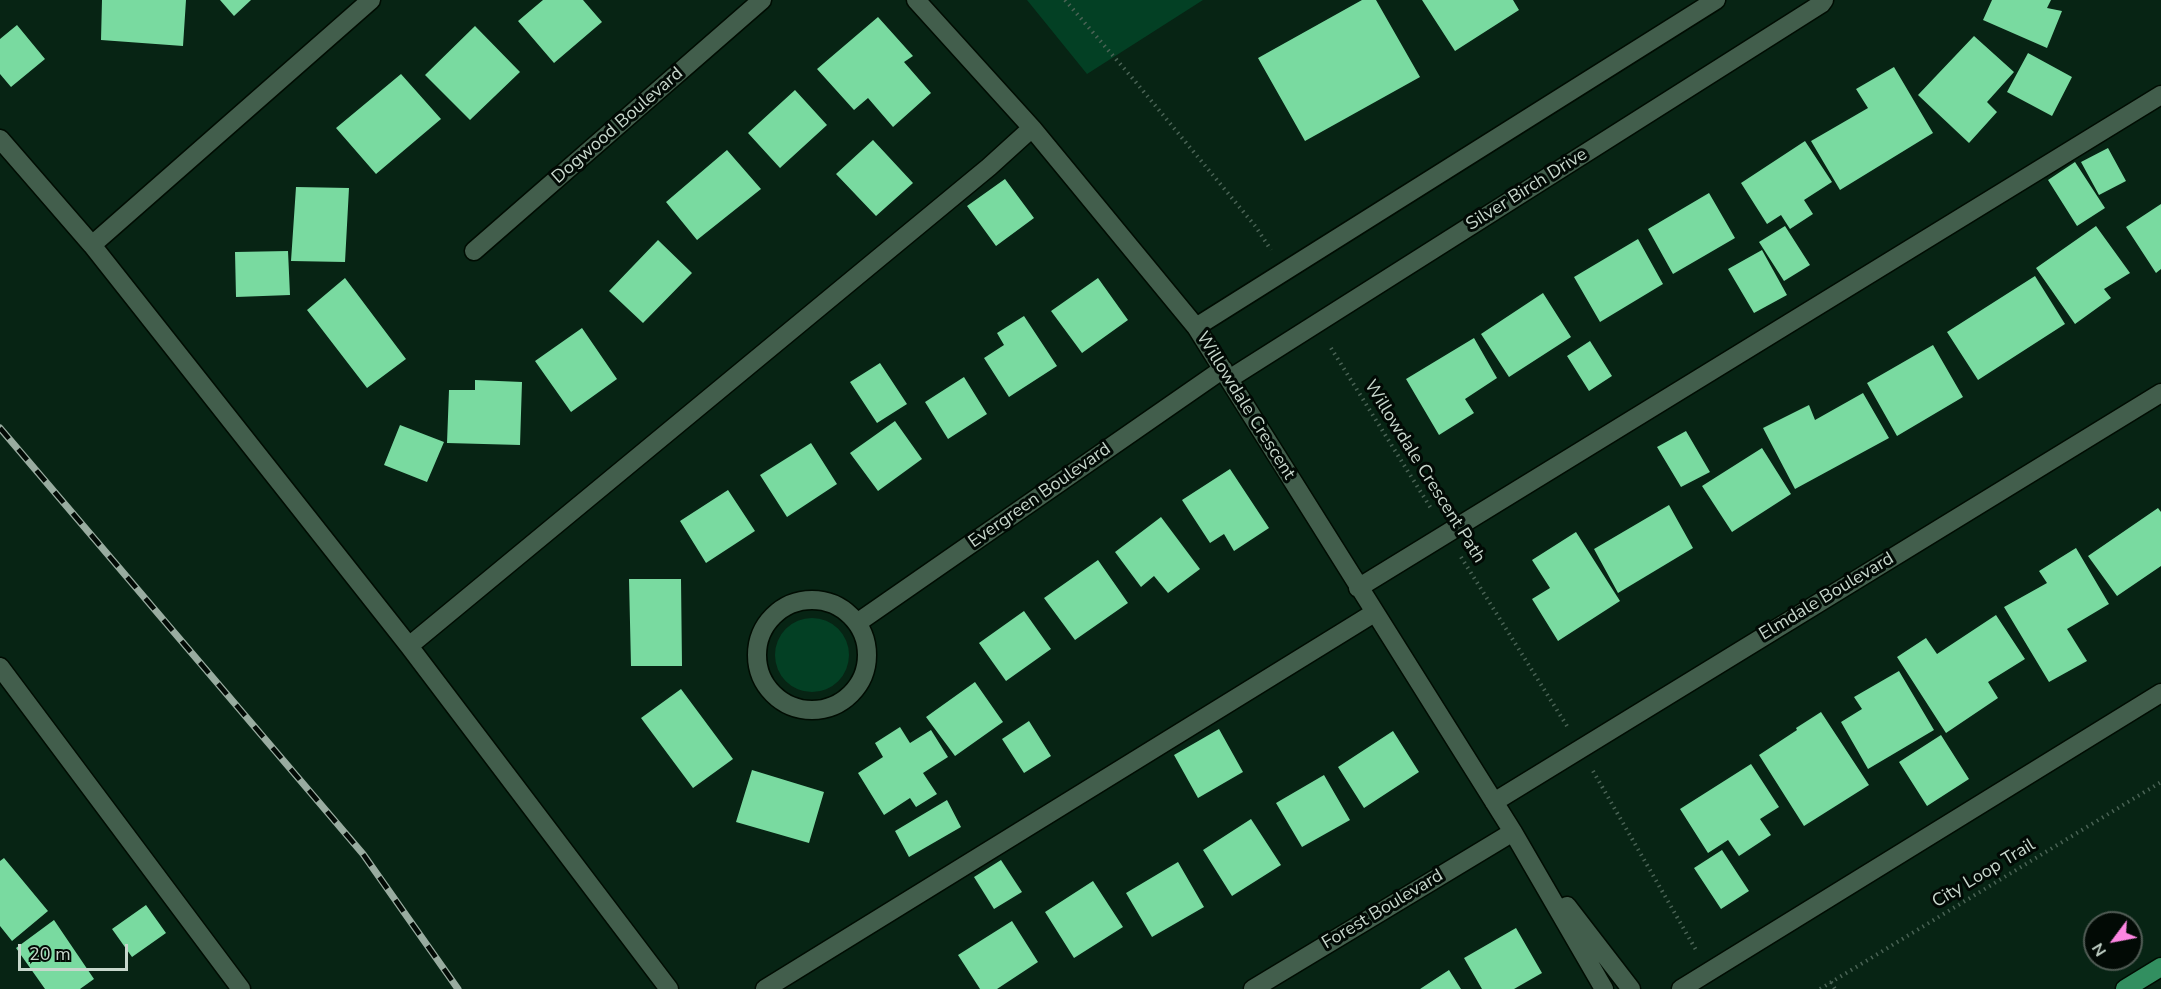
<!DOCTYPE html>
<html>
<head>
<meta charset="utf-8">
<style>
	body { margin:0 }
	#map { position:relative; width:2161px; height:989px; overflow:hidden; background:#072414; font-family:"Nunito Sans",sans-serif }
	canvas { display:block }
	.north { position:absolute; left:2083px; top:911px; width:60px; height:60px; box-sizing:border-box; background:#020a05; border:2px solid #515c55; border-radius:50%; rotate:238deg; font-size:16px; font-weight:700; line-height:24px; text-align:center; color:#c7d7cc }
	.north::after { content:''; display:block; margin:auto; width:21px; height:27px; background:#fd86e2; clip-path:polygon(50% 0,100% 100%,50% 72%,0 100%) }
	.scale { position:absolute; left:18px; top:944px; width:110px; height:27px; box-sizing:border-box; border:3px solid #c7d7cc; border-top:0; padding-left:8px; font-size:18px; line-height:21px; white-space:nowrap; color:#c7d7cc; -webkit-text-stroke:4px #020a05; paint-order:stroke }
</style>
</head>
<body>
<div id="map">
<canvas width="2161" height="989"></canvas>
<div class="north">N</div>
<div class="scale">20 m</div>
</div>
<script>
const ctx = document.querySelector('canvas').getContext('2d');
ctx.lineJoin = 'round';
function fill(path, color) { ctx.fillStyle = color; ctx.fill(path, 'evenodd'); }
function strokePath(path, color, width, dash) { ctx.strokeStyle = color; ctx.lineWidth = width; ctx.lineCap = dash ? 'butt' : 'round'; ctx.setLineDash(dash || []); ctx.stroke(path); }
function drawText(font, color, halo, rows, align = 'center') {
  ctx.font = font + ' "Nunito Sans",sans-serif'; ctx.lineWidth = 6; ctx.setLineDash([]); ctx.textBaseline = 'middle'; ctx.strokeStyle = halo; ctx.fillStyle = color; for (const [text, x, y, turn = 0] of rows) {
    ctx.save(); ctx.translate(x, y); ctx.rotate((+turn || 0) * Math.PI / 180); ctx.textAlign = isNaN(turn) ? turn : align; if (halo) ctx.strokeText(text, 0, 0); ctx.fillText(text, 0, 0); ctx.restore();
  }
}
fill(new Path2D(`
	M 1027,0 L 1203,0 L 1087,74 Z
	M775 655a37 37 0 1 1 74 0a37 37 0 1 1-74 0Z`), '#034024');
fill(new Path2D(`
	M 102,0 L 186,0 L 183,46 L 101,40 Z
	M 220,0 L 251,0 L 234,16 Z
	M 543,0 L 583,0 L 602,22 L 554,63 L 518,21 Z
	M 1362,0 L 1376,0 L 1420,77 L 1305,141 L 1258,58 Z
	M 1422,0 L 1513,0 L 1519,10 L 1455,51 Z
	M 1992,0 L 2051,0 L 2047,8 L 2062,11 L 2047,48 L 1983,20 Z
	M 878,17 L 913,56 L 904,62 L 931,93 L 893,127 L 868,98 L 854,110 L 817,69 Z
	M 17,25 L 45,59 L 11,87 L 0,74 L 0,39 Z
	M 475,26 L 520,72 L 470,120 L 425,75 Z
	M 1974,36 L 2014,72 L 1987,102 L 1997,112 L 1969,143 L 1918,95 Z
	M 2028,53 L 2072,77 L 2052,116 L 2007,92 Z
	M 1894,67 L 1933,133 L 1840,190 L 1811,141 L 1868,108 L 1856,89 Z
	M 401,74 L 441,119 L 376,174 L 336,128 Z
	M 795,90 L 827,125 L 780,168 L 748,133 Z
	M 873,140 L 913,183 L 876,216 L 836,174 Z
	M 1805,141 L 1832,182 L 1804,200 L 1813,214 L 1790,229 L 1781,215 L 1767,224 L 1741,183 Z
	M 2108,148 L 2126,181 L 2099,195 L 2081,162 Z
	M 727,150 L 761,189 L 697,240 L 666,202 Z
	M 2075,162 L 2105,208 L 2077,226 L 2048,180 Z
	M 1005,179 L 1034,218 L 996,246 L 967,206 Z
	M 296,187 L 349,188 L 345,262 L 291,261 Z
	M 1709,193 L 1735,238 L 1673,274 L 1648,229 Z
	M 2161,204 L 2161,269 L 2156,273 L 2126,227 Z
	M 1785,226 L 1810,265 L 1784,281 L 1759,242 Z
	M 2096,226 L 2130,273 L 2104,289 L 2111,298 L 2075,324 L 2036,268 Z
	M 1638,239 L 1663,284 L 1600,322 L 1574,277 Z
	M 658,240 L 692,273 L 643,323 L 609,291 Z
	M 1762,250 L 1787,295 L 1754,313 L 1728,269 Z
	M 288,251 L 290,295 L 236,297 L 235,252 Z
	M 2035,276 L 2065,324 L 1978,380 L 1947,332 Z
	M 345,278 L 406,359 L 367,388 L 307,310 Z
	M 1098,278 L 1128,320 L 1082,353 L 1051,311 Z
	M 1543,293 L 1571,337 L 1509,377 L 1481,334 Z
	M 1024,316 L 1057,366 L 1009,397 L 984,358 L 1004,345 L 997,333 Z
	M 582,328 L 617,379 L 571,412 L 535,361 Z
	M 1474,338 L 1497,378 L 1465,399 L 1474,413 L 1439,435 L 1406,379 Z
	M 1590,341 L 1612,376 L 1589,391 L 1567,356 Z
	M 1933,345 L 1963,397 L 1897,436 L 1867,383 Z
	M 880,363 L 907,404 L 877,423 L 850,382 Z
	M 964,377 L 987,414 L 948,439 L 925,402 Z
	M 475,380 L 522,382 L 520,445 L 447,443 L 449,390 L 475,390 Z
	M 1863,393 L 1889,438 L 1795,489 L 1763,428 L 1809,405 L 1815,420 Z
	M 895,421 L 922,459 L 878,491 L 850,453 Z
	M 400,425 L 444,442 L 427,482 L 384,465 Z
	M 1686,431 L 1710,472 L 1681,487 L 1657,447 Z
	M 811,443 L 837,484 L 787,517 L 760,475 Z
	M 1762,448 L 1791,494 L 1732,532 L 1702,486 Z
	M 1230,469 L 1269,528 L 1234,551 L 1224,534 L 1210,543 L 1182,500 Z
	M 728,490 L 755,531 L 706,563 L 680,521 Z
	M 1669,505 L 1693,548 L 1618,593 L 1594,549 Z
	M 2158,508 L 2161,512 L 2161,566 L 2117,596 L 2088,556 Z
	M 1161,517 L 1200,569 L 1168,593 L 1154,576 L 1141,587 L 1115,552 Z
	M 1576,532 L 1620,601 L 1558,641 L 1532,599 L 1550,588 L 1532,560 Z
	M 2076,548 L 2109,604 L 2067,629 L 2087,661 L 2049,682 L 2004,607 L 2047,583 L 2039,571 Z
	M 1098,560 L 1128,603 L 1075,640 L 1044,598 Z
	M 629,579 L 681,579 L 682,666 L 631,666 Z
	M 1024,611 L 1051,649 L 1006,681 L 979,643 Z
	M 1996,615 L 2025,659 L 1988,682 L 1998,698 L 1946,733 L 1897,657 L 1926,638 L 1937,654 Z
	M 1899,671 L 1934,730 L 1868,769 L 1841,722 L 1862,709 L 1854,697 Z
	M 975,682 L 1003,722 L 955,756 L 926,717 Z
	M 681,689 L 733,759 L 693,788 L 641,718 Z
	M 1821,712 L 1869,785 L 1804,826 L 1759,755 L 1797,730 L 1796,728 Z
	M 1029,721 L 1051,756 L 1024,773 L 1002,739 Z
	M 900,727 L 910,743 L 931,730 L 948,757 L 923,773 L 937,794 L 916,807 L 910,798 L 884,815 L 858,773 L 883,757 L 875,743 Z
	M 1219,729 L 1243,772 L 1198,798 L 1174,755 Z
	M 1393,731 L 1419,772 L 1364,808 L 1338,767 Z
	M 1941,735 L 1969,779 L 1927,806 L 1899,762 Z
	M 1751,764 L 1779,807 L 1760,819 L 1771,835 L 1739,856 L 1728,840 L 1708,853 L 1680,809 Z
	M 752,770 L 824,792 L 809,843 L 736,822 Z
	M 1324,775 L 1350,820 L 1302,847 L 1276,803 Z
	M 947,800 L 961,827 L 909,857 L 895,831 Z
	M 1251,819 L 1281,865 L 1232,896 L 1203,850 Z
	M 1722,850 L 1749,891 L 1721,909 L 1694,868 Z
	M 4,858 L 48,911 L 12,941 L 0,926 L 0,861 Z
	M 1001,860 L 1022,892 L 994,909 L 974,877 Z
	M 1178,862 L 1204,907 L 1152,937 L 1126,893 Z
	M 1093,881 L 1123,927 L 1074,958 L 1045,912 Z
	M 146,905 L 166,933 L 132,957 L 112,929 Z
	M 54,920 L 94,979 L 80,989 L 45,989 L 16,948 Z
	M 1012,921 L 1038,962 L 997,989 L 980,989 L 958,955 Z
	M 1516,928 L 1542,973 L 1514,989 L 1482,989 L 1464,958 Z
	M 1449,970 L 1461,989 L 1420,989 Z`), '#79daa0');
const minor = new Path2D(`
	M 916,0 L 1032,128 L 1196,327 L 1513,832 L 1604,989
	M 0,139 L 92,245 L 409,646 L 669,989
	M 92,245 L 371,0
	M 474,251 L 762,0
	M 1196,327 L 1716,0
	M 1229,379 L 1821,4 L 1824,0
	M 1358,588 L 2161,95
	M757 655a55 55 0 1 1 110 0a55 55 0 1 1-110 0Z
	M 857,623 L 1223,369
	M 409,646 L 989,167 L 1032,128
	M 0,667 L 241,989
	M 1494,802 L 2161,393
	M 1567,906 L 1631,989
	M 765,989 L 1374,613
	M 1253,989 L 1513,832
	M 1681,989 L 2161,693`);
const major = new Path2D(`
	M 2125,989 L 2161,967`);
strokePath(minor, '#000c02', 21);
strokePath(major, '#000c02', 21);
strokePath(new Path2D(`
	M 1065,0 L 1134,80 L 1256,227 L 1271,250
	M 1331,348 L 1432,510
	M 1461,557 L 1567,726
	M 1593,771 L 1696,950
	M 1831,982 L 1835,989
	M 1820,989 L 2161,782`), '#4a6355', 4, [1.5, 4.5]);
strokePath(minor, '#425e4c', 18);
strokePath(major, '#328f60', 18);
const rail = new Path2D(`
	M 0,428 L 363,854 L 458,989`);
strokePath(rail, '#99aca0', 7);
strokePath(rail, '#020a05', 4.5, [14]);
drawText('18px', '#c7d7cc', '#020a05', [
	["Dogwood Boulevard",618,126,-41],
	["Silver Birch Drive",1527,190,-32],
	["Willowdale Crescent",1245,406,58],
	["Willowdale Crescent Path",1424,472,58],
	["Evergreen Boulevard",1040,496,-35],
	["Elmdale Boulevard",1827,597,-31],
	["City Loop Trail",1984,874,-31],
	["Forest Boulevard",1383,910,-31]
]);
</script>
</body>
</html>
